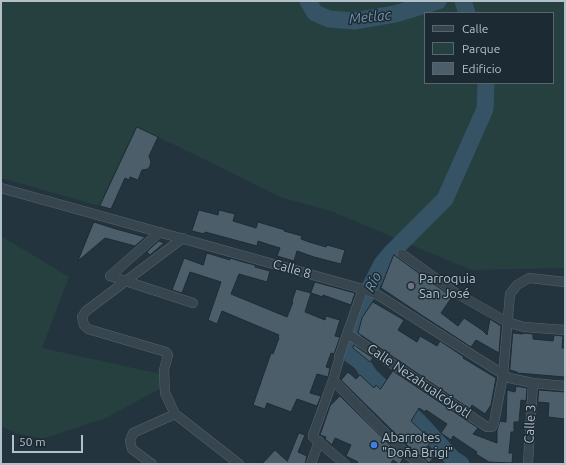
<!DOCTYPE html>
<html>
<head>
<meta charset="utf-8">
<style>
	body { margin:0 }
	#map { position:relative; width:566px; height:465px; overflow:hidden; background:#23343f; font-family:Ubuntu,sans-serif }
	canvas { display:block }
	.frame { position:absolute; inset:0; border:2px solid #b3c0ca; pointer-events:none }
	.legend { position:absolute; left:424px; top:12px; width:130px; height:72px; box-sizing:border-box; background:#1c2a34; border:1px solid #586670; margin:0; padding:5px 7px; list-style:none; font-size:12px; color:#b3c0ca }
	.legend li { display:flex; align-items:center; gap:8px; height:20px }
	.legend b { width:20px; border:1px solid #586670 }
	.scale { position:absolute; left:12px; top:435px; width:71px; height:18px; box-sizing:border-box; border:2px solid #b3c0ca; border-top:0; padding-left:5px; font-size:12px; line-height:14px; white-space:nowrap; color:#b3c0ca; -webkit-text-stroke:3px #1c2a34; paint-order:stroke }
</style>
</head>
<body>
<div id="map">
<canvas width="566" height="465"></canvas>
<div class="frame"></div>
<ul class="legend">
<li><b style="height:5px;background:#37454f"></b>Calle</li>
<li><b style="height:11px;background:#25403e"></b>Parque</li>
<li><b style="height:11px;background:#4c5e6a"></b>Edificio</li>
</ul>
<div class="scale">50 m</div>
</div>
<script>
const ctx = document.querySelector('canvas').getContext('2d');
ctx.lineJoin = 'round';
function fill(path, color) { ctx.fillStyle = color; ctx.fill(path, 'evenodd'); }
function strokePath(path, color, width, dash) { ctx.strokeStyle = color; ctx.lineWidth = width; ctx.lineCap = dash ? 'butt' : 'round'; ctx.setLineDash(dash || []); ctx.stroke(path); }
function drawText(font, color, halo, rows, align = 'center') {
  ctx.font = font + ' Ubuntu,sans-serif'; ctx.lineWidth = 3; ctx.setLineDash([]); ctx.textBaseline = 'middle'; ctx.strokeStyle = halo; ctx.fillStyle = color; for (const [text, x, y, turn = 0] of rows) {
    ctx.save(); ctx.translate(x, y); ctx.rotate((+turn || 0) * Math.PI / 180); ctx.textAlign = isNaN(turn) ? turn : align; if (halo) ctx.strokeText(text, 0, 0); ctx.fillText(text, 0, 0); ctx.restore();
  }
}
fill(new Path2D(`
	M 1,1 L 565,1 L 565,268 L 471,270 L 331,211 L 283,198 L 138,127 L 100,206 L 1,178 ZM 425,13 L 553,13 L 553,83 L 425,83 Z
	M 1,236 L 69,277 L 42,348 L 161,374 L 161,388 L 106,418 L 42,439 L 16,433 L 1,426 Z`), '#25403e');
strokePath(new Path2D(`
	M 308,1 L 315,13 L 329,19 L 354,21 L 395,14 L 438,1
	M 463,1 L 467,13
	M 461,464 L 453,459 L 419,422 L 370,376 L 361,362 L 347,352 L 362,303 L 382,264 L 391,253 L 445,199 L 485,109 L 486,83`), '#365366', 17);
const building = new Path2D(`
	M 137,127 L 158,137 L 149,156 L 151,162 L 150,166 L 148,169 L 142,170 L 138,180 L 130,177 L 129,180 L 125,178 L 111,209 L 100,206 Z
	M 199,210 L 218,215 L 219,210 L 235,214 L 233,221 L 256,228 L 258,222 L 285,230 L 284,231 L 302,236 L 301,239 L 309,242 L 326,247 L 327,245 L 345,250 L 341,264 L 314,257 L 297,251 L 294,261 L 277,256 L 280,248 L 270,245 L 258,241 L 257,246 L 205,232 L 204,234 L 192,231 Z
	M 94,222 L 116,229 L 145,237 L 135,246 L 105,238 L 78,261 Z
	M 159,241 L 164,243 L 150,255 L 147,252 Z
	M 207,253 L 230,260 L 230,258 L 243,262 L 255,265 L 255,267 L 270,271 L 267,282 L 239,274 L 231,294 L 287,317 L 293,302 L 292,301 L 296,289 L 311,293 L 305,312 L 325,320 L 326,316 L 340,320 L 335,336 L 340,337 L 334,354 L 331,353 L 326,367 L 330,368 L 328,377 L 317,374 L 310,393 L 321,396 L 317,406 L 297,399 L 291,412 L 267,403 L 265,409 L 253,405 L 271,353 L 273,354 L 279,338 L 278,337 L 279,335 L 222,311 L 217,324 L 208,320 L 221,282 L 190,272 L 182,293 L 172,290 L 184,258 L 203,265 Z
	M 394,255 L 452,297 L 441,313 L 458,326 L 464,318 L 482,330 L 487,335 L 490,319 L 501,326 L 499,353 L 476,340 L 471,347 L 420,314 L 381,288 Z
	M 315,282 L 355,293 L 351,305 L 323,295 L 323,297 L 311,293 Z
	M 373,302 L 404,320 L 398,330 L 417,342 L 420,336 L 437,346 L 440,341 L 464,357 L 463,358 L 496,378 L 491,405 L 485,414 L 472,405 L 470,409 L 358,333 L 362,318 Z
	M 513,333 L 523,334 L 523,333 L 533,334 L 533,339 L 553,341 L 554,335 L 563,336 L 562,348 L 565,348 L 565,377 L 517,373 L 517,372 L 510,370 Z
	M 354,345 L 373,358 L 370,362 L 353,348 Z
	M 393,371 L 478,428 L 473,434 L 497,443 L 497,430 L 500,421 L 506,422 L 507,390 L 515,392 L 516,386 L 527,388 L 526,401 L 521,400 L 519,422 L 514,422 L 514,432 L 511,432 L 509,453 L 513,453 L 512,463 L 489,462 L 476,454 L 477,452 L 453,436 L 451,440 L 441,433 L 447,424 L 426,410 L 425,412 L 419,408 L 411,421 L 432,441 L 425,449 L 435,456 L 429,463 L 425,459 L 413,451 L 341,380 L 348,372 L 356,379 L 360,375 L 374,388 L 376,385 L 380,389 Z
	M 539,390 L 565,392 L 565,419 L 548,417 L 549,403 L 538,402 Z
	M 340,396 L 403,458 L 400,464 L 399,464 L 393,460 L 390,464 L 356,464 L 358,462 L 346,456 L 351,445 L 335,438 L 332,445 L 325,439 L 326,437 L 320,435 L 330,406 Z
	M 299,433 L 305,435 L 298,452 L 307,456 L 305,464 L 262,464 L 275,450 L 287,461 Z`);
fill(building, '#4c5e6a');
strokePath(building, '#1e2c36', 1);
const minor = new Path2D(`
	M 1,188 L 363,289 L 378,295 L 509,378 L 533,383 L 565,386
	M 160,232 L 110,276 L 193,303
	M 183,238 L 86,311 L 82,317 L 84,325 L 88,329 L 166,352 L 168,355 L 164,370 L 165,393 L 175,414 L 239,464
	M 402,254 L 456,293 L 507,322 L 524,327 L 565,330
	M 348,334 L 487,427 L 492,427 L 494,423 L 503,375 L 510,294 L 517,285 L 529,278 L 565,282
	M 333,380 L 378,426 L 409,456 L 422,464
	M 152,464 L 132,449 L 130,441 L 133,433 L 175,414
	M 311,464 L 319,441
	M 345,464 L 313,437 L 313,435 L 333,380 L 339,360 L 339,357 L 363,289
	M 528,464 L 533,383`);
strokePath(minor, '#55636d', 10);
strokePath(minor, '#37454f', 9);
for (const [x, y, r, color] of [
	[411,286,4,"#6b7280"],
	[374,445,4,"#3f7fe0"]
]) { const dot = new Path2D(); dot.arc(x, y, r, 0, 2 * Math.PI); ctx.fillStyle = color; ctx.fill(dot); strokePath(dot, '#1c2a34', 1.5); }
drawText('13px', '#b3c0ca', '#1c2a34', [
	["Calle 8",292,269,16],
	["Calle Nezahualcóyotl",419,381,34],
	["Calle 3",530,424,-87]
]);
drawText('13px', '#b3c0ca', '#1c2a34', [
	["Parroquia",419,279],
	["San José",419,294],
	["Abarrotes",382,438],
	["\"Doña Brigi\"",382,453]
], 'left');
drawText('italic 14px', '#7296ae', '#1c2a34', [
	["Metlac",370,17,-6],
	["Río",373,282,-63]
]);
</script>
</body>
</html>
